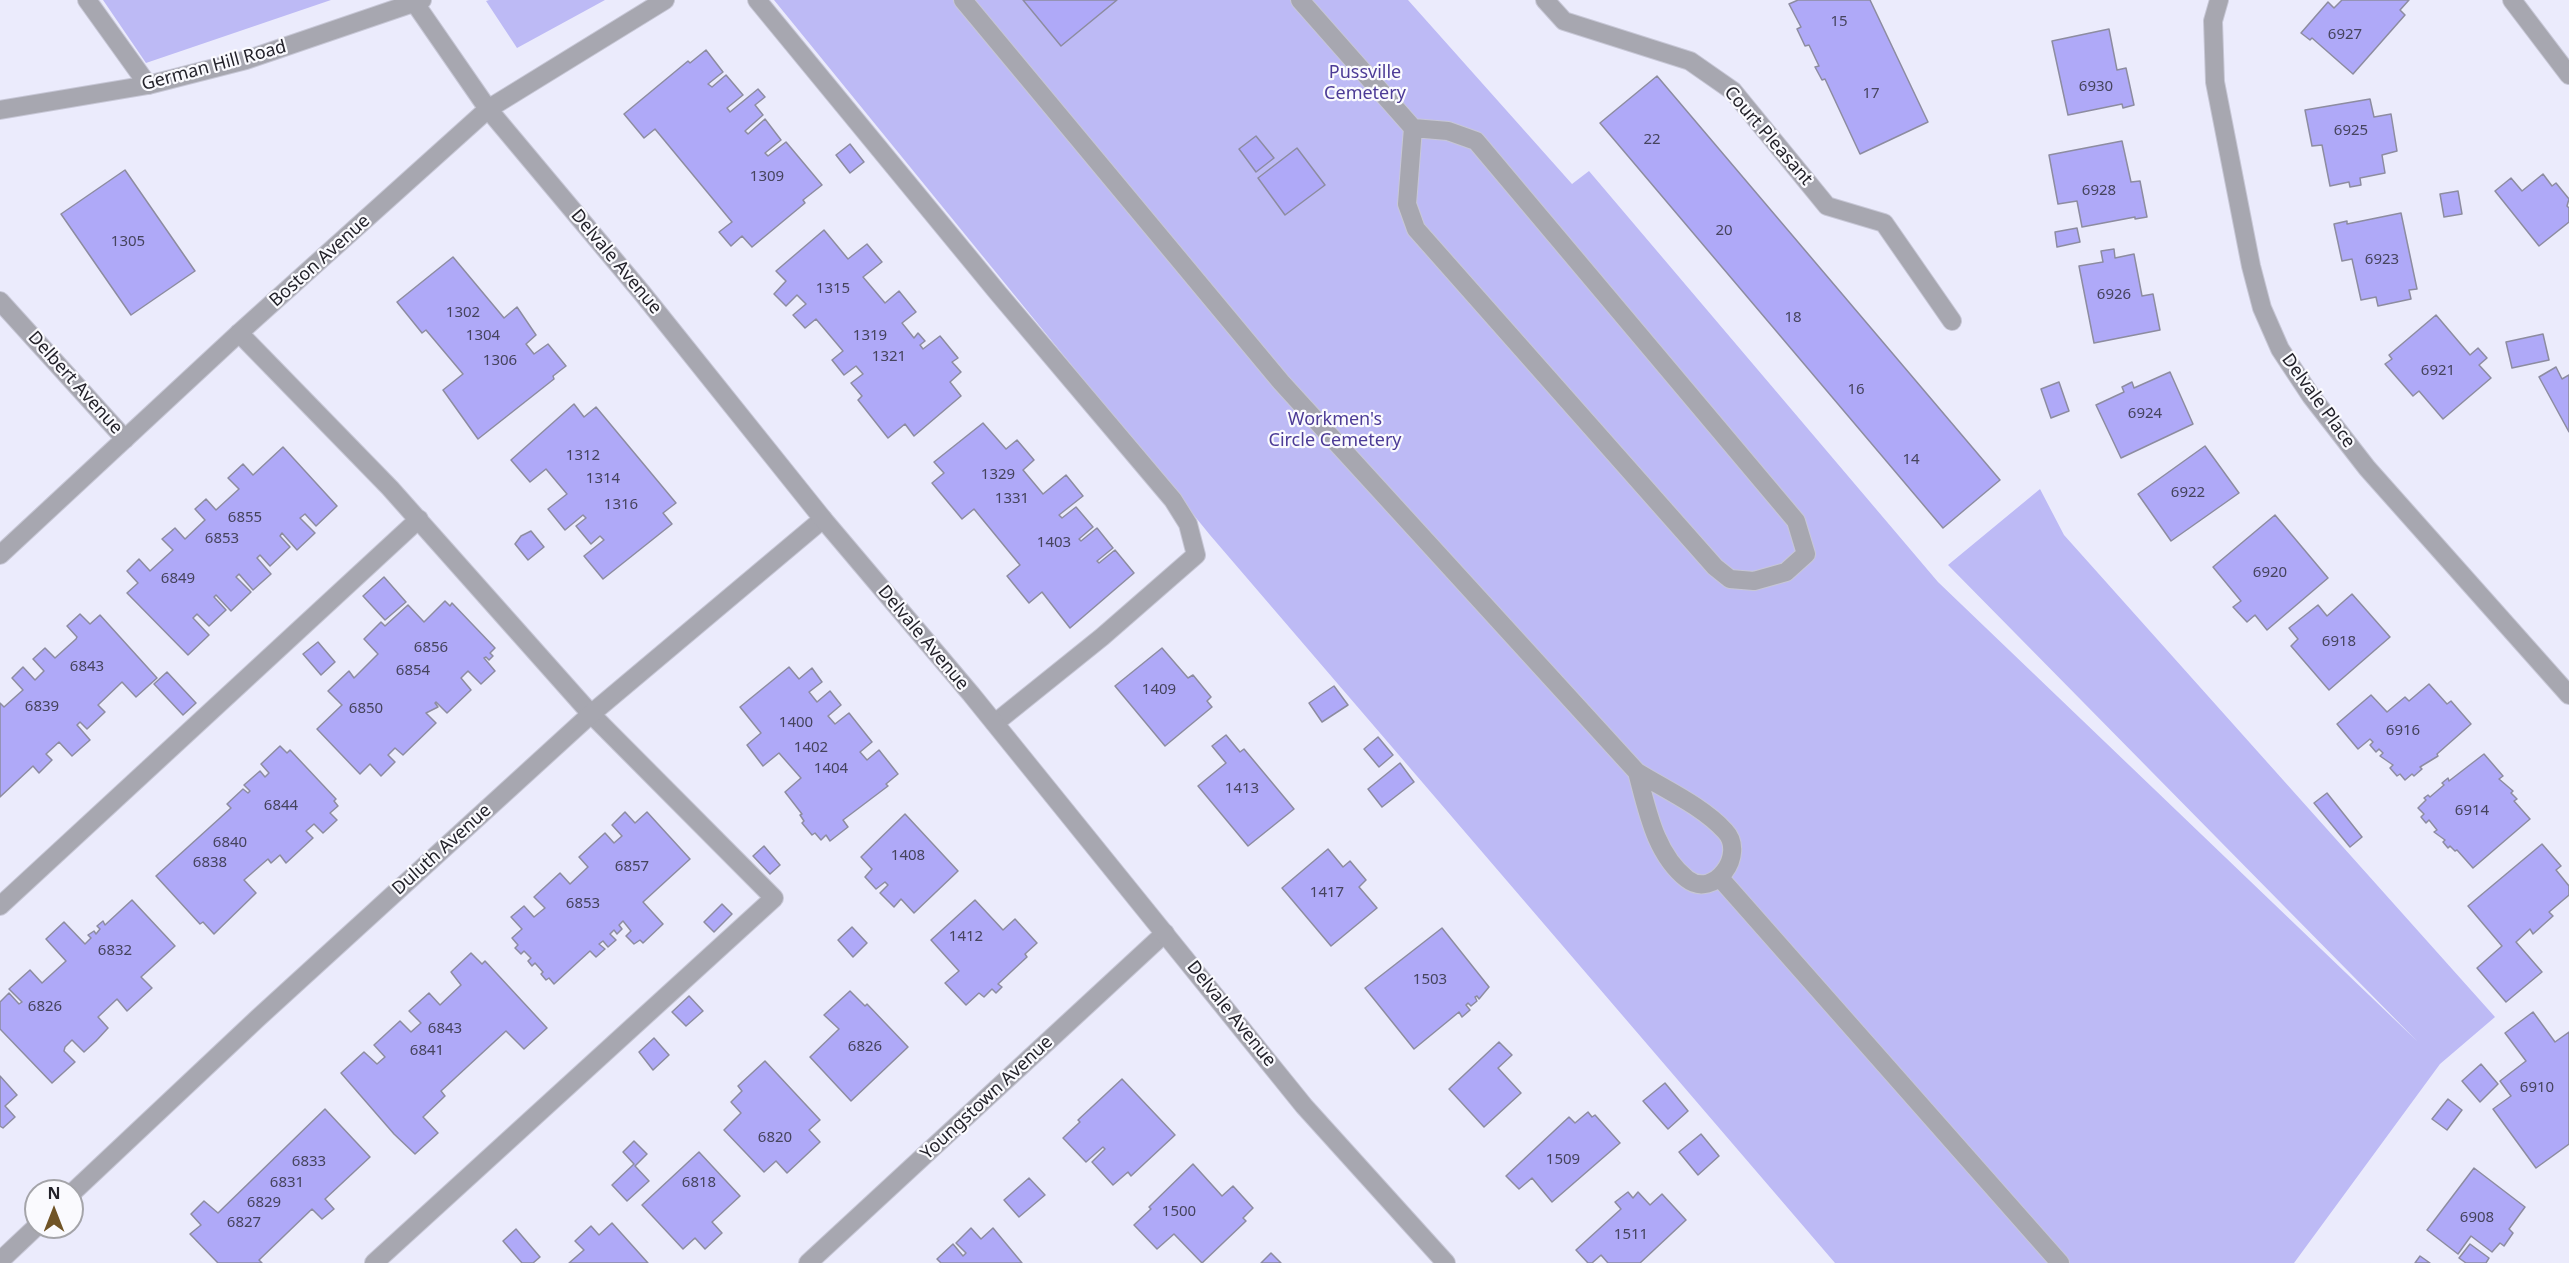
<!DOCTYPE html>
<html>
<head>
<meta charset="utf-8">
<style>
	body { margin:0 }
	#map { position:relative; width:2569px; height:1263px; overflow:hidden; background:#ebebfc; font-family:"Noto Sans",sans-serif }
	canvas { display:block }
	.north { position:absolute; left:24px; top:1179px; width:60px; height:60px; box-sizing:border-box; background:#fafafe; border:2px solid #a4a4a9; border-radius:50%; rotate:0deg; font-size:16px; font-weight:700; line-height:24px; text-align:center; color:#23222a }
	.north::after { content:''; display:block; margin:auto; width:21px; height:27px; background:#705427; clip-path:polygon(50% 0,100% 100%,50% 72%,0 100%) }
</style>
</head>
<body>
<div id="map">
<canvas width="2569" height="1263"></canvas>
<div class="north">N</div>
</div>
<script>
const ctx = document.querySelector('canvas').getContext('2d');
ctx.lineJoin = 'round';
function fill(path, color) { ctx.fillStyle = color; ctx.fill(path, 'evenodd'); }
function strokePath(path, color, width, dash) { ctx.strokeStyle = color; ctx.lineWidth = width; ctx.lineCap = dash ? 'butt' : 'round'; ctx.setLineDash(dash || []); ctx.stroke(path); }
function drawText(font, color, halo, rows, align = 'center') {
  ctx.font = font + ' "Noto Sans",sans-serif'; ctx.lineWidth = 4.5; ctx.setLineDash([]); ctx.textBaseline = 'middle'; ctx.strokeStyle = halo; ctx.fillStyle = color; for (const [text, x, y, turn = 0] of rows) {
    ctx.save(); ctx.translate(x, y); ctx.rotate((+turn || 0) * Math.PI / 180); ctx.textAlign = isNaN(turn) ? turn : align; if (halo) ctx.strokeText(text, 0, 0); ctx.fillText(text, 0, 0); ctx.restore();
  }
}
fill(new Path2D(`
	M 103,0 L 331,0 L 146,63 Z
	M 489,0 L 605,0 L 517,48 L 486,1 Z
	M 774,0 L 1408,0 L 1572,184 L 1589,171 L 1938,582 L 2417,1041 L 1948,565 L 2040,489 L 2064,535 L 2495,1017 L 2440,1064 L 2294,1263 L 1835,1263 L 1210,535 Z`), '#bdbaf5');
const building = new Path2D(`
	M 1023,0 L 1117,0 L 1061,46 Z
	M 1798,0 L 1870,0 L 1928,122 L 1860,154 L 1825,79 L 1822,80 L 1815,67 L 1819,66 L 1809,45 L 1805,46 L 1797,29 L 1801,27 L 1789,4 Z
	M 2342,0 L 2409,0 L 2400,10 L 2405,15 L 2353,74 L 2312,38 L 2310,40 L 2301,33 L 2328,2 L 2334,8 Z
	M 2109,29 L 2117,70 L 2126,68 L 2134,105 L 2123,108 L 2122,104 L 2068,115 L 2052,41 Z
	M 706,50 L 723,72 L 708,84 L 712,87 L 726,75 L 743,95 L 727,108 L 730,112 L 758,89 L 765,97 L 755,105 L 763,115 L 745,131 L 748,134 L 765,119 L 781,140 L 765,153 L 768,156 L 786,142 L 822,185 L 803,200 L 805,203 L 752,247 L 742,236 L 731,246 L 719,232 L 732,222 L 655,129 L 644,138 L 624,114 L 688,61 L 690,63 Z
	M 1657,76 L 2000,480 L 1943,528 L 1600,123 Z
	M 2370,99 L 2374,117 L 2391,114 L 2397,151 L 2382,155 L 2385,173 L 2360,178 L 2361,185 L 2350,187 L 2349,182 L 2330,186 L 2322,145 L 2312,146 L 2305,110 Z
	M 1256,136 L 1274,158 L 1256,172 L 1239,149 Z
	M 2122,141 L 2131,182 L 2140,181 L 2147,217 L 2135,219 L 2135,217 L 2082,227 L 2077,201 L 2058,204 L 2049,155 Z
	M 850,144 L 864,162 L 850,173 L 836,155 Z
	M 1297,148 L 1325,185 L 1285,215 L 1258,178 Z
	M 125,170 L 195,271 L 131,315 L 61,214 Z
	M 2543,174 L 2552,186 L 2556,183 L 2569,199 L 2567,206 L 2569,208 L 2569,222 L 2539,246 L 2495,191 L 2511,178 L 2522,191 Z
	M 2458,191 L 2462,214 L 2444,217 L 2440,194 Z
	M 2401,213 L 2417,289 L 2409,290 L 2411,299 L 2378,306 L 2376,297 L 2361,300 L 2352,259 L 2342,261 L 2334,224 L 2347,221 L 2347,224 Z
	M 2077,228 L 2080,242 L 2057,247 L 2055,232 Z
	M 824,230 L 848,259 L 867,244 L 882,262 L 863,277 L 885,303 L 899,291 L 916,312 L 902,323 L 914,338 L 918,333 L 925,341 L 920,345 L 923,349 L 940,336 L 958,358 L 952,362 L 961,372 L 950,382 L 961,396 L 914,436 L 905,424 L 888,438 L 858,400 L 862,396 L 851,383 L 863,374 L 856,366 L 844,375 L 832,360 L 843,351 L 816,319 L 805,328 L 793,315 L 806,304 L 797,295 L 786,306 L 774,294 L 786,281 L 776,271 Z
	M 2114,249 L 2115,258 L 2134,254 L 2142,296 L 2153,294 L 2160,330 L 2094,343 L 2079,266 L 2103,262 L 2101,251 Z
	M 453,257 L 504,318 L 517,307 L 536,335 L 526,344 L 534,354 L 548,344 L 566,366 L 553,376 L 554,379 L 478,439 L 443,390 L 463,374 L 426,330 L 422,333 L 397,302 Z
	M 2436,315 L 2470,355 L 2478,348 L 2487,358 L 2479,365 L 2491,378 L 2443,419 L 2419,391 L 2413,396 L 2385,364 L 2392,359 L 2389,355 Z
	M 2543,334 L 2549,360 L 2512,368 L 2506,342 Z
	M 2556,367 L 2562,379 L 2569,375 L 2569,432 L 2539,377 Z
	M 2170,372 L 2193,424 L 2121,458 L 2096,405 L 2124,392 L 2122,387 L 2132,382 L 2134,388 Z
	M 2059,382 L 2069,411 L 2051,418 L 2041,389 Z
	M 574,404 L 584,417 L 596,407 L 676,503 L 663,513 L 672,524 L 603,579 L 584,556 L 604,540 L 600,536 L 591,544 L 576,526 L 586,518 L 583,515 L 565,530 L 548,509 L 567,494 L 546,469 L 530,482 L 511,460 Z
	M 983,423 L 1006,449 L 1017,440 L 1034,460 L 1023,470 L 1043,494 L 1066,475 L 1083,496 L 1059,515 L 1062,518 L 1076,507 L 1093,527 L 1079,539 L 1081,541 L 1097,528 L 1113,548 L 1097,561 L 1099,563 L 1115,550 L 1134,573 L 1070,628 L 1042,592 L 1029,603 L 1007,576 L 1020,565 L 974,509 L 962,519 L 932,483 L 944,473 L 934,462 Z
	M 2205,446 L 2239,493 L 2171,541 L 2138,494 Z
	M 283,447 L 337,506 L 316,526 L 305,514 L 300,518 L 315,533 L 297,550 L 282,533 L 280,536 L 290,547 L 270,566 L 260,555 L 257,558 L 271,574 L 253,590 L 239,574 L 236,577 L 251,592 L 231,611 L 216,595 L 214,597 L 226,610 L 209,626 L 197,614 L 193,618 L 209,635 L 188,655 L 127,593 L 138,583 L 127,571 L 139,559 L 150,571 L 173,550 L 162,539 L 175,528 L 185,539 L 205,520 L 195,509 L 206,499 L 216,510 L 239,489 L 228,478 L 243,464 L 253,475 Z
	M 2275,515 L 2328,578 L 2267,630 L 2255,615 L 2247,622 L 2233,607 L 2241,601 L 2213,567 Z
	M 531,531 L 544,547 L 528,560 L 515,544 L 521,536 Z
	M 384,577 L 406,602 L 385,620 L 363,596 Z
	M 2352,594 L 2390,637 L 2329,690 L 2291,646 L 2298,639 L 2289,628 L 2318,605 L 2327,616 Z
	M 445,601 L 450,606 L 452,603 L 495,648 L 490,653 L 493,656 L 489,660 L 486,657 L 484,658 L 495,671 L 481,684 L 468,671 L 461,678 L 471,690 L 447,713 L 436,702 L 435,703 L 438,707 L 426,713 L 436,723 L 403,755 L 395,748 L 388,755 L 395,762 L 381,776 L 370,764 L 360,774 L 317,729 L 342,705 L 328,691 L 349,671 L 354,678 L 378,654 L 364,639 L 381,622 L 385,626 L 408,605 L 424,622 Z
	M 80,614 L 90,624 L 100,615 L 157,678 L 136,697 L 122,682 L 98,705 L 105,712 L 87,729 L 80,722 L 77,725 L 90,740 L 72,756 L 59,742 L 46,754 L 52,760 L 39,773 L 33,766 L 0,797 L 0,703 L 4,707 L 23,690 L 12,678 L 23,667 L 35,680 L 44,671 L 33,659 L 45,648 L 55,658 L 76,639 L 77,637 L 67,626 Z
	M 318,642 L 335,662 L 321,675 L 303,654 Z
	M 1162,648 L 1188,678 L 1193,675 L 1211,697 L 1207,701 L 1212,707 L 1165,746 L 1115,686 Z
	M 789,667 L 799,679 L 812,668 L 822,682 L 809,692 L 817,702 L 830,691 L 841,705 L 828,716 L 835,724 L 849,713 L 872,742 L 860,752 L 867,760 L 879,750 L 898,774 L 886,784 L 888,786 L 843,820 L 848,827 L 830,841 L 826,835 L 821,840 L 815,833 L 812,835 L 802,823 L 804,821 L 800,815 L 802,814 L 785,792 L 801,778 L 779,753 L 763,766 L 747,745 L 761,733 L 740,707 Z
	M 167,672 L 196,703 L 183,715 L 154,684 Z
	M 2429,684 L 2447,704 L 2451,701 L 2471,724 L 2437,754 L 2438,756 L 2420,767 L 2422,769 L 2414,776 L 2412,774 L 2405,780 L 2400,774 L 2397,776 L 2390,768 L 2393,765 L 2380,756 L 2383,753 L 2379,749 L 2376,752 L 2370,745 L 2373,742 L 2370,739 L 2358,749 L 2337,724 L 2371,695 L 2387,712 L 2405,697 L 2409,701 Z
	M 1334,686 L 1348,705 L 1322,722 L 1309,703 Z
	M 1226,735 L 1240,752 L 1244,749 L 1294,809 L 1248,846 L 1198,786 L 1226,763 L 1212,746 Z
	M 1378,737 L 1393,755 L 1379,767 L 1364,749 Z
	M 280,746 L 287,753 L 290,750 L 336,799 L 334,801 L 338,806 L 330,813 L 337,820 L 323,833 L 314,824 L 306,831 L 313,838 L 286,863 L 280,855 L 271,863 L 268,859 L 244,880 L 256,893 L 214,934 L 203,922 L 200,924 L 156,876 L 231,808 L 227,804 L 243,789 L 248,793 L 250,791 L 244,785 L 260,771 L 265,777 L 269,773 L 261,764 Z
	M 2484,754 L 2503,776 L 2499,779 L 2513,791 L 2511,793 L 2517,799 L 2514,801 L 2530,819 L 2473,868 L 2457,850 L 2455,851 L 2450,846 L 2448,848 L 2443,842 L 2445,840 L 2434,832 L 2437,830 L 2429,820 L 2426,823 L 2421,817 L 2424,814 L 2418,808 L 2426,800 L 2424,798 L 2428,795 L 2430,797 L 2444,785 L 2442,783 L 2448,778 L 2449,781 Z
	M 1400,763 L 1414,782 L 1382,807 L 1368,789 Z
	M 2327,793 L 2362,837 L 2350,847 L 2314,803 Z
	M 625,812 L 635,823 L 647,812 L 690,859 L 643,902 L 663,924 L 643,943 L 640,940 L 634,944 L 626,936 L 631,931 L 623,921 L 619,925 L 622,929 L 617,934 L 614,930 L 610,934 L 616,940 L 608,947 L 603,941 L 599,944 L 605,949 L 596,957 L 590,951 L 554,984 L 549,978 L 546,980 L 541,974 L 543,972 L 535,963 L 532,966 L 528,961 L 531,958 L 524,951 L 521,954 L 515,948 L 518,945 L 512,938 L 522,929 L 511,917 L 524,906 L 534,917 L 545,908 L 534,897 L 560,873 L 570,884 L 588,867 L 579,857 L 605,833 L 614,843 L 622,836 L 612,825 Z
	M 905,814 L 958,871 L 914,913 L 901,899 L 894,907 L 880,893 L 888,885 L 885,882 L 876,889 L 865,877 L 872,869 L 861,857 Z
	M 2542,844 L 2561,866 L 2556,870 L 2569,886 L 2569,895 L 2549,912 L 2553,916 L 2533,934 L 2530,929 L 2516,942 L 2542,972 L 2506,1002 L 2477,968 L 2502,946 L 2468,906 Z
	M 764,846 L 780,865 L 770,874 L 753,856 Z
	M 1328,849 L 1343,867 L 1350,861 L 1366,880 L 1359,887 L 1377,908 L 1331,946 L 1282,888 Z
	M 132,900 L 175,946 L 141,977 L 152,988 L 127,1011 L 117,999 L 98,1017 L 108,1028 L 96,1041 L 84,1052 L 72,1040 L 65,1047 L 64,1051 L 75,1062 L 52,1083 L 0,1029 L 0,1002 L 9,993 L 19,1004 L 22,1002 L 9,989 L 30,970 L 42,983 L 66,961 L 46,939 L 64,922 L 85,944 L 91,938 L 88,935 L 94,931 L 96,934 L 100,929 L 97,926 L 103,921 L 105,925 Z
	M 975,900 L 1003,930 L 1015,919 L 1037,943 L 1025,954 L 1027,957 L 998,984 L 1002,987 L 996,993 L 992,989 L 984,997 L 979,993 L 966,1005 L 945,983 L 959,971 L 931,940 Z
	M 722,904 L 732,914 L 714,932 L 704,922 Z
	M 852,927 L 867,943 L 853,957 L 838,940 Z
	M 1442,928 L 1489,987 L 1479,999 L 1477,996 L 1475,997 L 1477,1001 L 1471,1006 L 1468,1003 L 1466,1005 L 1470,1010 L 1462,1017 L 1459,1012 L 1414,1049 L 1365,988 Z
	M 471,953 L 482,964 L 485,961 L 547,1028 L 524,1049 L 506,1031 L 441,1091 L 445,1096 L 423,1117 L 438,1133 L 415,1154 L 394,1134 L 341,1073 L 364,1052 L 377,1064 L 385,1057 L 374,1045 L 400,1021 L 411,1032 L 421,1023 L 409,1011 L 429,993 L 440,1005 L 461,985 L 451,972 Z
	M 850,991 L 865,1006 L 867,1004 L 908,1047 L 851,1101 L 810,1057 L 839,1029 L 824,1015 Z
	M 689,996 L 703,1011 L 686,1026 L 672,1012 Z
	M 2533,1012 L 2555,1042 L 2569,1032 L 2569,1144 L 2536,1168 L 2493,1109 L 2511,1096 L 2500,1081 L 2526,1061 L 2505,1033 Z
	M 654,1038 L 669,1055 L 653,1070 L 639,1052 Z
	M 1499,1042 L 1512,1055 L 1498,1068 L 1521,1093 L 1484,1127 L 1449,1089 Z
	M 765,1061 L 820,1120 L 809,1130 L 820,1142 L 787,1173 L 776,1161 L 764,1172 L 724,1130 L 741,1113 L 731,1102 L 742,1091 L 738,1086 Z
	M 2481,1064 L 2498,1084 L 2480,1102 L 2462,1081 Z
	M 0,1076 L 17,1095 L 5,1106 L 15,1117 L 3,1128 L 0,1126 Z
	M 1122,1079 L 1175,1135 L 1131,1176 L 1128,1172 L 1113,1185 L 1092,1162 L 1105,1149 L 1103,1147 L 1086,1162 L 1063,1138 L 1080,1122 L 1078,1120 Z
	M 1665,1083 L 1688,1111 L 1668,1129 L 1643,1101 Z
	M 2448,1099 L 2462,1110 L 2447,1130 L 2432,1119 Z
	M 325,1109 L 370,1157 L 325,1199 L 334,1209 L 322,1219 L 312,1209 L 259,1260 L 262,1263 L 218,1263 L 190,1234 L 201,1225 L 191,1214 L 204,1201 L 218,1213 Z
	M 1588,1112 L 1592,1117 L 1595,1115 L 1620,1143 L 1552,1202 L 1532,1178 L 1519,1189 L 1506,1176 L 1569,1117 L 1575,1123 Z
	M 1701,1134 L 1719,1156 L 1698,1175 L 1679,1152 Z
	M 634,1141 L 647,1154 L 635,1166 L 649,1181 L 627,1201 L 612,1185 L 634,1164 L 623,1152 Z
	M 699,1152 L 740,1196 L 712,1222 L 722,1233 L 705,1249 L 695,1238 L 683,1249 L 642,1205 Z
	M 1193,1164 L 1222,1196 L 1233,1186 L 1253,1208 L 1243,1218 L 1246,1221 L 1202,1263 L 1174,1234 L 1157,1249 L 1134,1225 L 1151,1209 L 1149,1207 Z
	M 2474,1168 L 2525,1207 L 2509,1229 L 2513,1233 L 2504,1246 L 2500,1243 L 2492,1252 L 2471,1236 L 2458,1254 L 2427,1230 Z
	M 1029,1178 L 1045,1195 L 1019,1217 L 1004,1200 Z
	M 1628,1192 L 1633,1198 L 1638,1192 L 1650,1205 L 1662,1194 L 1686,1220 L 1640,1263 L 1608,1263 L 1601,1255 L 1592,1263 L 1588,1263 L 1576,1250 L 1621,1209 L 1615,1202 Z
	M 612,1223 L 648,1263 L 569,1263 L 584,1250 L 575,1241 L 591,1226 L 599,1235 Z
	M 971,1228 L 981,1239 L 993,1228 L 1022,1263 L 941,1263 L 937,1259 L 953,1244 L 963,1256 L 966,1253 L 956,1243 Z
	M 516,1229 L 540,1257 L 533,1263 L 522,1263 L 503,1241 Z
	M 2470,1244 L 2489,1258 L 2486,1263 L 2466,1263 L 2459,1258 Z
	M 1271,1253 L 1281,1263 L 1261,1263 Z
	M 2420,1256 L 2430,1263 L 2415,1263 Z`);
fill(building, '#afa9f8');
strokePath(building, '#8d8ca0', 1.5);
const service = new Path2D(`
	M 87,0 L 148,85
	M 757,0 L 998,293 L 1173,500 L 1188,524 L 1196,555 L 1102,637 L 995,723
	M 963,0 L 1281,382 L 1637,772 C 1666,790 1702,806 1725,831 C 1747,854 1714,900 1687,879 C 1655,854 1647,809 1637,772
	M 1300,0 L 1413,128
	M 1413,128 L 1448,131 L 1476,141 L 1796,521 L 1806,554 L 1786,572 L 1754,581 L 1730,579 L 1715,567 L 1416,229 L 1407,204 Z
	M 239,333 L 390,488 L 591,714 L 774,898 L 374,1263
	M 1720,878 L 2060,1263
	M 0,906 L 419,519`);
const minor = new Path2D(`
	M 1545,0 L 1564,21 L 1690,61 L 1733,91 L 1827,206 L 1884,223 L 1952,321
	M 2219,0 L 2213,21 L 2215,82 L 2251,266 L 2262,308 L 2280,349 L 2311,396 L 2367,468 L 2569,695
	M 2512,0 L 2569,75
	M 0,301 L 125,439
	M 72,1193 L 258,1018 L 591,714 L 823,519
	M 0,1261 L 36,1227
	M 808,1263 L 1165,933`);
const tertiary = new Path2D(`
	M 414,2 L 488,109 L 642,293 L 823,519 L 971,694 L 1304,1106 L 1446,1263
	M 0,110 L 148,85 L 246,60 L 422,0
	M 0,555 L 239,333 L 488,109 L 665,0`);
strokePath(service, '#c7c7d6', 20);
strokePath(minor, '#c7c7d6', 20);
strokePath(tertiary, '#c7c7d6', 20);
strokePath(service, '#a7a7b0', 18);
strokePath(minor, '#a7a7b0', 18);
strokePath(tertiary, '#a7a7b0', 18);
drawText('15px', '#46445e', null, [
	["15",1839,22],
	["6927",2345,35],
	["6930",2096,87],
	["17",1871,94],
	["6925",2351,131],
	["22",1652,140],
	["1309",767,177],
	["6928",2099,191],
	["20",1724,231],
	["1305",128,242],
	["6923",2382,260],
	["1315",833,289],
	["6926",2114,295],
	["1302",463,313],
	["18",1793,318],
	["1304",483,336],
	["1319",870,336],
	["1321",889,357],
	["1306",500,361],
	["6921",2438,371],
	["16",1856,390],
	["6924",2145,414],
	["1312",583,456],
	["14",1911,460],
	["1329",998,475],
	["1314",603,479],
	["6922",2188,493],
	["1331",1012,499],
	["1316",621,505],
	["6855",245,518],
	["6853",222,539],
	["1403",1054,543],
	["6920",2270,573],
	["6849",178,579],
	["6918",2339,642],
	["6856",431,648],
	["6843",87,667],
	["6854",413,671],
	["1409",1159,690],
	["6839",42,707],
	["6850",366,709],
	["1400",796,723],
	["6916",2403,731],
	["1402",811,748],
	["1404",831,769],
	["1413",1242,789],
	["6844",281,806],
	["6914",2472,811],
	["6840",230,843],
	["1408",908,856],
	["6838",210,863],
	["6857",632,867],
	["1417",1327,893],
	["6853",583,904],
	["1412",966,937],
	["6832",115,951],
	["1503",1430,980],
	["6826",45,1007],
	["6843",445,1029],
	["6826",865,1047],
	["6841",427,1051],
	["6910",2537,1088],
	["6820",775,1138],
	["1509",1563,1160],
	["6833",309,1162],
	["6831",287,1183],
	["6818",699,1183],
	["6829",264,1203],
	["1500",1179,1212],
	["6908",2477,1218],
	["6827",244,1223],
	["1511",1631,1235]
]);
drawText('18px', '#23222a', '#fafafe', [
	["German Hill Road",214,66,-15],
	["Court Pleasant",1768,136,49],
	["Boston Avenue",320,261,-42],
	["Delvale Avenue",616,262,50],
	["Delbert Avenue",75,383,48],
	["Delvale Place",2318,401,54],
	["Delvale Avenue",923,638,50],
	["Duluth Avenue",442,850,-42],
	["Delvale Avenue",1231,1014,51],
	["Youngstown Avenue",987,1098,-43]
]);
drawText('18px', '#4c3b96', '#fafafe', [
	["Pussville",1365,73],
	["Cemetery",1365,94],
	["Workmen's",1335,420],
	["Circle Cemetery",1335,441]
]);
</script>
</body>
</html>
